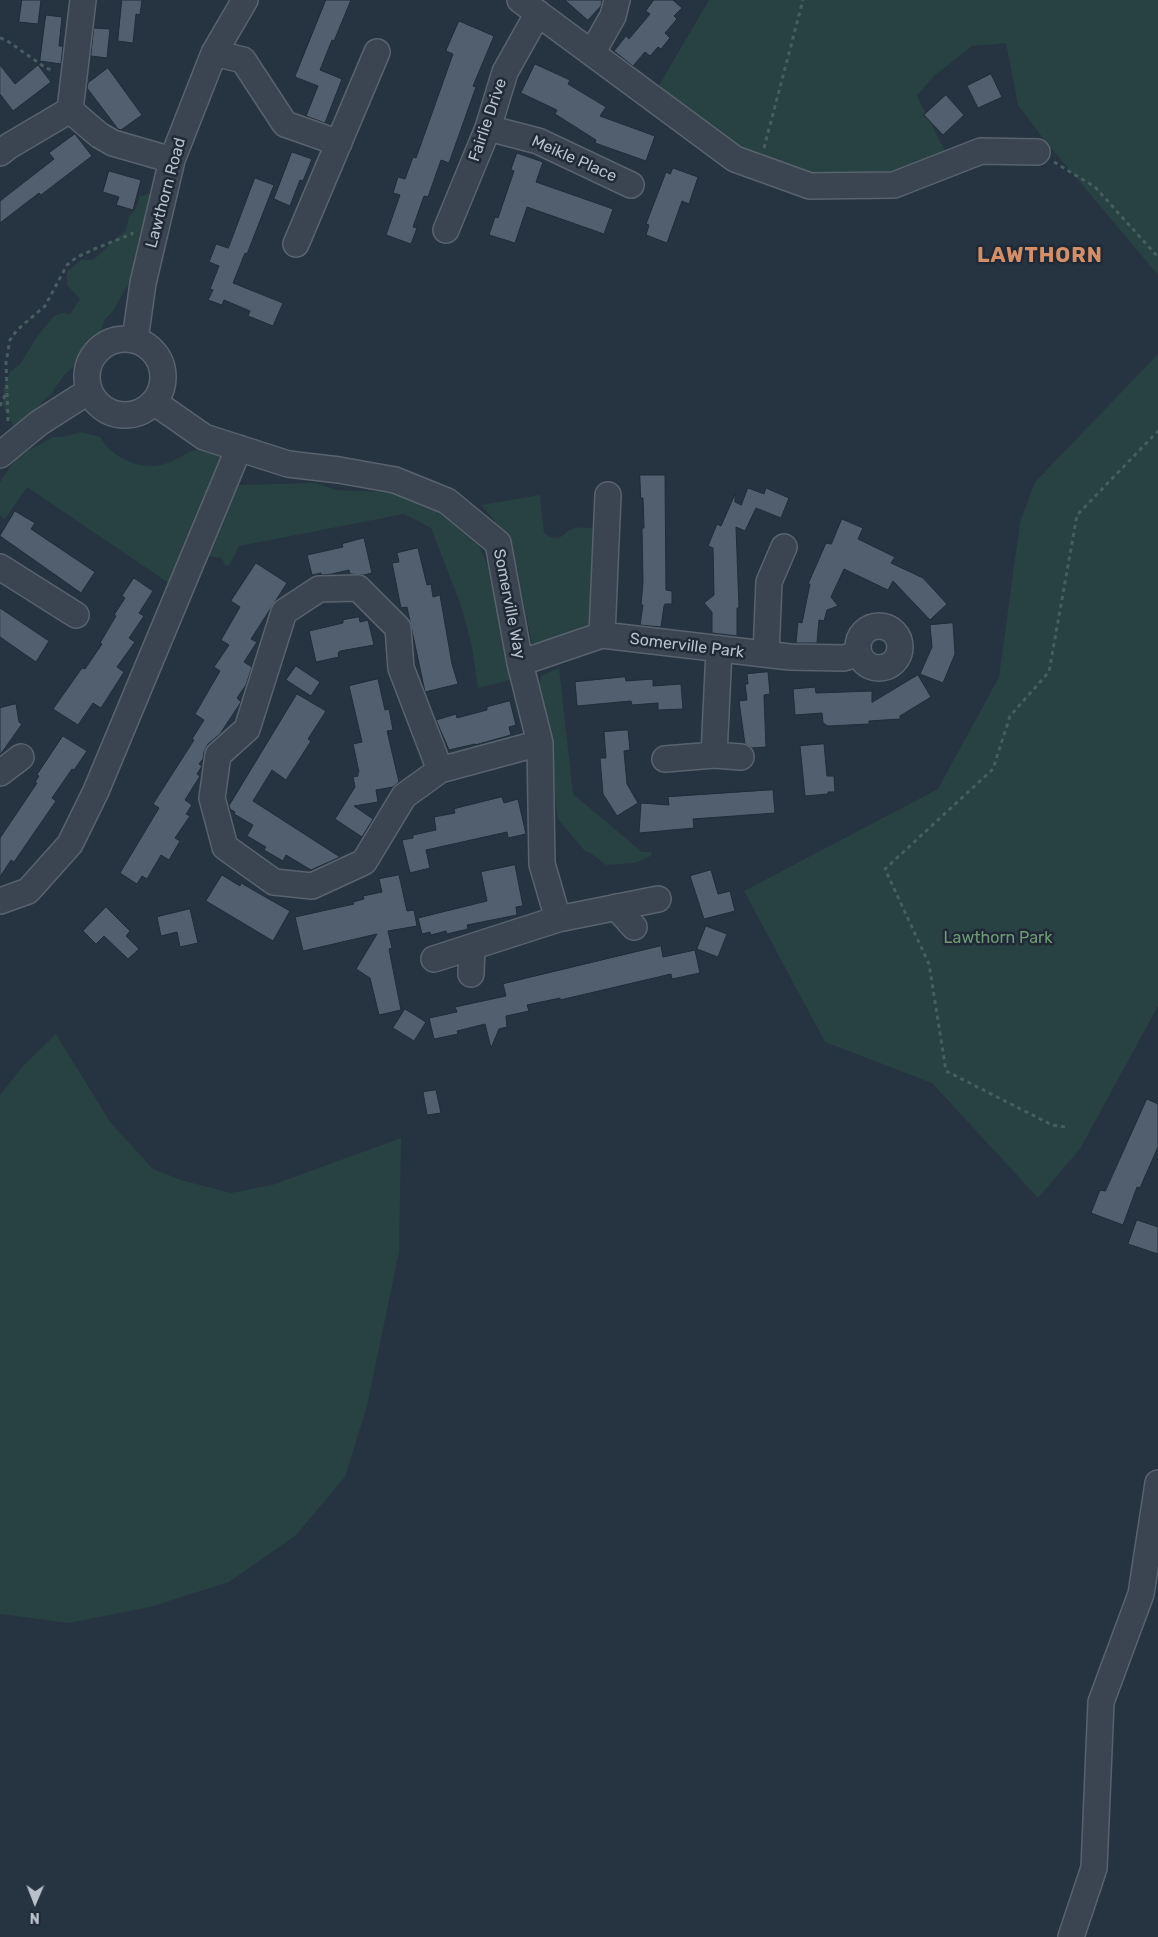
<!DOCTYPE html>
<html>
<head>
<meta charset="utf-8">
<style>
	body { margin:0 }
	#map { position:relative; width:1158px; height:1937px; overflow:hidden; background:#263441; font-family:Rubik,sans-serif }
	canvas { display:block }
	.north { position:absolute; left:10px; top:1877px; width:50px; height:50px; -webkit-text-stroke:4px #1f2a36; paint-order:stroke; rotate:181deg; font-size:14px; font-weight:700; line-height:20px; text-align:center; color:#b7c0cb }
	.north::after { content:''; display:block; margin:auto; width:18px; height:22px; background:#b7c0cb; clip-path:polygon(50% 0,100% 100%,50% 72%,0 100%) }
</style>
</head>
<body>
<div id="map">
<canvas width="1158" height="1937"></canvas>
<div class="north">N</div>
</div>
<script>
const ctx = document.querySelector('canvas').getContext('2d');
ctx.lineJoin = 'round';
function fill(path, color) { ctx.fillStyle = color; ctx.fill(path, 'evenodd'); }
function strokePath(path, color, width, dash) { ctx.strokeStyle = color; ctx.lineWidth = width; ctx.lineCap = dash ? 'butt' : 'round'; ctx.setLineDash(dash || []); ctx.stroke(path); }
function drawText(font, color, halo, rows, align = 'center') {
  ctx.font = font + ' Rubik,sans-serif'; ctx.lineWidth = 5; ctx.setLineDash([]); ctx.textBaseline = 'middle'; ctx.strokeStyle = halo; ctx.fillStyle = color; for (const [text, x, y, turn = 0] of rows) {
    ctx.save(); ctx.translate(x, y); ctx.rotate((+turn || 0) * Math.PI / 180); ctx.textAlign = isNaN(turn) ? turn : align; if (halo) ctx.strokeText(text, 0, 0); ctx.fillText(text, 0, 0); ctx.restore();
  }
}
fill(new Path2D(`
	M 709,0 L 1158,0 L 1158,275 L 1045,141 L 1018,105 L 1006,43 L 972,46 L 934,76 L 917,96 L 951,163 L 894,185 L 810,186 L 735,159 L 652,97 Z
	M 150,194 L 151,204 L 140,257 L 130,281 L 113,311 L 105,319 L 101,330 L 81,360 L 65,374 L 51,394 L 41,403 L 28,428 L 23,429 L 14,426 L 4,409 L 3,390 L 10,372 L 20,364 L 39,334 L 54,316 L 62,313 L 70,314 L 80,299 L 67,285 L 67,272 L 81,260 L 93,260 L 126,230 L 129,216 L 136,208 L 140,196 Z
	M 1158,354 L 1158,1006 L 1080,1149 L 1038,1198 L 932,1083 L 825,1042 L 744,891 L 938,789 L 999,677 L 1020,522 L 1035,482 Z
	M 81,432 L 100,437 C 114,460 144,473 170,462 C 184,456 195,445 212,449 C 218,450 224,457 228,460 L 173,586 L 27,487 L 5,519 L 0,515 L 0,482 L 17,457 L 53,437 L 63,437 Z
	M 317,483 L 336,490 L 391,492 L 414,496 L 437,505 L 475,537 L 492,575 L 510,680 L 478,688 L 471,642 L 460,603 L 431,528 L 404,514 L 239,546 L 230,564 L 225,566 L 222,558 L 209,556 C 213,527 222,509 238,485 Z
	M 540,495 L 544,533 C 562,546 563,530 576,528 C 582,527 588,528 593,528 L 601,535 L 590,628 L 536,647 L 531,640 L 517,570 L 504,536 L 499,531 L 495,521 L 481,505 Z
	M 559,668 L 573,794 L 642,852 L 652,852 L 651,856 L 635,863 L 606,865 L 592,854 L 584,850 L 558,819 L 539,689 L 541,676 Z
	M 56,1034 L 110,1122 L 153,1169 L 181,1180 L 231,1193 L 272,1185 L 401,1138 L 399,1252 L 367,1406 L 345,1477 L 295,1536 L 229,1582 L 150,1607 L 69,1623 L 0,1614 L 0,1095 L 23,1066 Z`), '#284142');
const building = new Path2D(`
	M 22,0 L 41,0 L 38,24 L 19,22 Z
	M 122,0 L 142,0 L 140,15 L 136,14 L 133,43 L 118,41 Z
	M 326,0 L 351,0 L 334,41 L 332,40 L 320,70 L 342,79 L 325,123 L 306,116 L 318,86 L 295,77 Z
	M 565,0 L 602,0 L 601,6 L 588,20 Z
	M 654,0 L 673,0 L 682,8 L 674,16 L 677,19 L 665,33 L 670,38 L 661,49 L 658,47 L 650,56 L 645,52 L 633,66 L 614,51 L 626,36 L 629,39 L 650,14 L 646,11 Z
	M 46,15 L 62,17 L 59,46 L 63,46 L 61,64 L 40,61 Z
	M 459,21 L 494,36 L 473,86 L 476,87 L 449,163 L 441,160 L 428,197 L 424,196 L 413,227 L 417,228 L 411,244 L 386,235 L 400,195 L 393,193 L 398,177 L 405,179 L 413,157 L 416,158 L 453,54 L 446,51 Z
	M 94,28 L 110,29 L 107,58 L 91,56 Z
	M 535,64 L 570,80 L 568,84 L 606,107 L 600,116 L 655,136 L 646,161 L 595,143 L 596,140 L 555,114 L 557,110 L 521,93 Z
	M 0,65 L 15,84 L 38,65 L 51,82 L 13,111 L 0,94 Z
	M 108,68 L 142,115 L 121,130 L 118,129 L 87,88 L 88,83 Z
	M 991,74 L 1002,97 L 978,108 L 967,86 Z
	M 946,95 L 964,115 L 943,135 L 924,115 Z
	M 75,134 L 92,156 L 41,195 L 39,193 L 0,223 L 0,201 L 54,159 L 49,153 Z
	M 292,152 L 312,159 L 303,181 L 300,180 L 290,206 L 274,199 Z
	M 517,153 L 543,162 L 536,182 L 613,209 L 604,234 L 527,207 L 515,243 L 489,235 L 495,217 L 498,218 L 514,171 L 511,170 Z
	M 673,168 L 698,177 L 689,204 L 682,201 L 667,243 L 646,235 L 649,225 L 646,224 L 666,172 L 670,174 Z
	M 109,171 L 141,180 L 133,210 L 116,205 L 119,197 L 103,192 Z
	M 255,178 L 274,185 L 247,254 L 245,253 L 233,283 L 283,303 L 273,326 L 248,316 L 250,311 L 224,300 L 222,305 L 208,300 L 213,290 L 210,289 L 219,266 L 209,262 L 216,244 L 228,248 Z
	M 640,475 L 665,475 L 666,590 L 672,591 L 672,604 L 665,604 L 664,606 L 661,627 L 640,625 L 643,605 L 641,605 L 643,582 L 642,528 L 644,528 L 643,498 L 641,498 Z
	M 748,488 L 764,494 L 766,488 L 789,498 L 781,518 L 756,508 L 745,531 L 736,527 L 739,608 L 737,608 L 737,636 L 712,633 L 712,612 L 704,603 L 714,595 L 713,548 L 708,546 L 717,524 L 721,526 L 735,494 L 735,502 L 741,505 Z
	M 15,511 L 35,523 L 31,529 L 95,572 L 81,593 L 0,536 Z
	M 842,519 L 863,528 L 858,539 L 895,557 L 891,563 L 923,578 L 947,604 L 930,620 L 893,581 L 888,590 L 844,569 L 831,597 L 838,606 L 827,610 L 824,621 L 819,620 L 817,643 L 796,643 L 798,622 L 802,623 L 810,584 L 808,584 L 826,543 L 831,544 Z
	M 364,538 L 372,573 L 364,575 L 350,574 L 349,570 L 332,574 L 321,575 L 321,573 L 312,575 L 307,555 L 343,547 L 342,544 Z
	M 418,548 L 427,585 L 431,584 L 433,597 L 440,595 L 452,664 L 458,684 L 425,692 L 407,607 L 401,608 L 392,563 L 399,562 L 397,553 Z
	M 256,563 L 287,583 L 251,639 L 257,642 L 244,662 L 252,667 L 246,685 L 237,698 L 241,702 L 220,734 L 208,744 L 204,752 L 203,759 L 199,764 L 202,766 L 197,774 L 200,776 L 185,800 L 192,805 L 186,814 L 190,816 L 175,838 L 180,841 L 169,860 L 161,855 L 147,879 L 142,876 L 137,884 L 120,873 L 159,808 L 153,804 L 194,740 L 192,739 L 204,720 L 195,714 L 220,671 L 214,667 L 229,645 L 221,640 L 240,607 L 231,601 Z
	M 134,578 L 153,591 L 139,613 L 144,616 L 129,638 L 135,642 L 117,667 L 124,672 L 101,708 L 93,703 L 78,725 L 53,709 L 82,668 L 85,669 L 102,644 L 100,643 L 116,616 L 114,615 L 125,598 L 122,596 Z
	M 0,608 L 49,641 L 36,662 L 0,637 Z
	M 359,617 L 360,622 L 368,620 L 374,645 L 340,651 L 338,653 L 339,657 L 316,662 L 309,631 L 343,623 L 343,620 Z
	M 953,623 L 955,654 L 943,683 L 920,674 L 932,647 L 930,625 Z
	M 296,666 L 320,682 L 311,696 L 286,680 Z
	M 768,672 L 770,694 L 764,695 L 766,747 L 752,748 L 745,744 L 739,701 L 747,700 L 745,684 L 748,684 L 747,674 Z
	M 918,675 L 931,697 L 900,716 L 900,719 L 869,721 L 869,724 L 828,726 L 823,723 L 822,713 L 795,715 L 793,689 L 815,687 L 816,693 L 872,691 L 872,702 Z
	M 625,677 L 626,681 L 653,679 L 653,686 L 681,684 L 683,709 L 658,710 L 658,703 L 632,705 L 631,701 L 577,706 L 575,682 Z
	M 378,679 L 385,710 L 389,709 L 393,730 L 387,731 L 399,782 L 393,787 L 376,790 L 378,802 L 354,806 L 373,819 L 362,837 L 335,819 L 355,787 L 353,777 L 358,776 L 358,773 L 359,772 L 353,744 L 362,742 L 349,686 Z
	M 297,694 L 326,711 L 308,739 L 311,741 L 286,780 L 272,770 L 253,801 L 340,857 L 311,870 L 286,855 L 283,861 L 264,850 L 266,847 L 247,836 L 253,825 L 234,814 L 235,812 L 230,809 L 229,806 Z
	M 510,701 L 516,725 L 509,727 L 511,735 L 475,745 L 475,744 L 449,750 L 436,720 L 456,714 L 457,718 L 487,710 L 487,707 Z
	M 16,704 L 19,722 L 22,724 L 0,755 L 0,708 Z
	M 628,730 L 630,750 L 624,751 L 627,784 L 638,803 L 617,816 L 603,794 L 600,758 L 606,758 L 604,732 Z
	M 63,736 L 87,751 L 74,770 L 72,769 L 52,798 L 56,801 L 14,862 L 11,860 L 0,877 L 0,838 L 37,783 L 35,782 L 39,776 L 37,775 Z
	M 824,744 L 827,776 L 834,776 L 835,792 L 828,792 L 828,794 L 805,796 L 800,746 Z
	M 773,790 L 775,813 L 693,819 L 694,828 L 639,833 L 641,803 L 669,805 L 668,797 Z
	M 502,797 L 504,803 L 518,799 L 526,834 L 508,838 L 507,832 L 426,850 L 430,868 L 410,873 L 402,840 L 413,838 L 413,835 L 436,830 L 434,817 L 455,813 L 454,809 Z
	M 515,865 L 523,906 L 516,907 L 517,915 L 467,925 L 468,929 L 447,934 L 446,931 L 431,935 L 430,932 L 422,934 L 418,918 L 487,901 L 481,872 Z
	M 711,870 L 718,894 L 730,891 L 735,911 L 704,919 L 690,876 Z
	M 222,875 L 240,886 L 241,883 L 290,911 L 273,941 L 206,901 Z
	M 399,875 L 407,911 L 414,910 L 417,926 L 388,931 L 392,948 L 389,949 L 401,1010 L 379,1015 L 370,978 L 356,969 L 377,934 L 303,951 L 295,917 L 354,904 L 353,902 L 364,899 L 363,896 L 382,892 L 379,879 Z
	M 106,907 L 130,931 L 126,936 L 139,949 L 128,959 L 104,936 L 96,944 L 83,931 Z
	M 190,909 L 198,943 L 180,947 L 177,932 L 161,936 L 157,917 Z
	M 706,926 L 727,934 L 718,957 L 697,949 Z
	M 661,946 L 663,957 L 695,950 L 700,973 L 672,979 L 671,974 L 573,997 L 560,1000 L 560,998 L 527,1005 L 529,1011 L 506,1016 L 507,1027 L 499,1029 L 491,1048 L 485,1024 L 457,1031 L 458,1034 L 434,1039 L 429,1018 L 457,1012 L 455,1007 L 506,996 L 503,984 Z
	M 405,1009 L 426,1022 L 414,1041 L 393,1028 Z
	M 436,1090 L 441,1113 L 427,1115 L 423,1092 Z
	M 1147,1099 L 1158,1104 L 1158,1147 L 1140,1188 L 1137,1187 L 1123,1225 L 1091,1213 L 1100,1190 L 1105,1191 Z
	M 1137,1220 L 1158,1227 L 1158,1254 L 1128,1244 Z`);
fill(building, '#515f6e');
strokePath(building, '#212c38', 1);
const minor = new Path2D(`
	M 83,0 L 70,110 L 99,135 L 113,143 L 172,160
	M 520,0 L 735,159 L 810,186 L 894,185 L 981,151 L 1037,152
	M 214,53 L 243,60 L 285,124 L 339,143
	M 592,53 L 613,16 L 617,0
	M 488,128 L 538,141 L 631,185
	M 0,153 L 9,146 L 70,110
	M 446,230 L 488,128 L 505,72 L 538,13
	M 296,244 L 377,52
	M87 377a38 38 0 1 1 76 0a38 38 0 1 1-76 0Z
	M 135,340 L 143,283 L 172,160 L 214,53 L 245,0
	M 154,402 L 204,437 L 288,464 L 339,470 L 395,480 L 447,501 L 498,543 L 520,663 L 540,743 L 542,864 L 558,919
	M 0,455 L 39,423 L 89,391
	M 0,567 L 76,615
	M858 647a21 21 0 1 1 42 0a21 21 0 1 1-42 0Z
	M 602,635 L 608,495
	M 766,654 L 769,582 L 784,547
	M 520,663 L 602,635 L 790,657 L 844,658 L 859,653
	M 714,755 L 719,650
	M 665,759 L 714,755 L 741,757
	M 440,770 L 401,668 L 398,628 L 358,588 L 319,589 L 284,612 L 247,729 L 218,755 L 212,798 L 225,847 L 274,882 L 312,886 L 364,862 L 404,796 L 440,770 L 540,743
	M 0,773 L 21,757
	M 0,901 L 28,891 L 70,844 L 96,791 L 239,448
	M 616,907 L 634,927
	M 434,959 L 558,919 L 658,899
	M 471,974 L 472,947
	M 1071,1937 L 1094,1868 L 1101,1702 L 1141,1594 L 1158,1483`);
strokePath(minor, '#58636e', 28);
strokePath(new Path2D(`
	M 0,38 L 6,40 L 46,68 L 54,71
	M 764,148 L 803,0
	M 1054,162 L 1095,187 L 1158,257
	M 0,406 L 7,391
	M 8,421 L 6,362 L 10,340 L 17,330 L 45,306 L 67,265 L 77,257 L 99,247 L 132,234 L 132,232
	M 1065,1127 L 1052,1125 L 946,1071 L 929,964 L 885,869 L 993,769 L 1010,716 L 1049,672 L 1077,515 L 1158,431`), '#465e5f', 3, [4, 4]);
strokePath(minor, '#3a4551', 25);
drawText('16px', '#b7c0cb', '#1f2a36', [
	["Fairlie Drive",488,120,-71],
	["Meikle Place",574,159,24],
	["Lawthorn Road",166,193,-75],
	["Somerville Way",509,604,79],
	["Somerville Park",687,646,7]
]);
drawText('16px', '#6f9c75', '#1f2a36', [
	["Lawthorn Park",998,938]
]);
ctx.letterSpacing = '1px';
drawText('bold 21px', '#d58f68', '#1f2a36', [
	["LAWTHORN",1040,256]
]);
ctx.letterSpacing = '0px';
</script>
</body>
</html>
